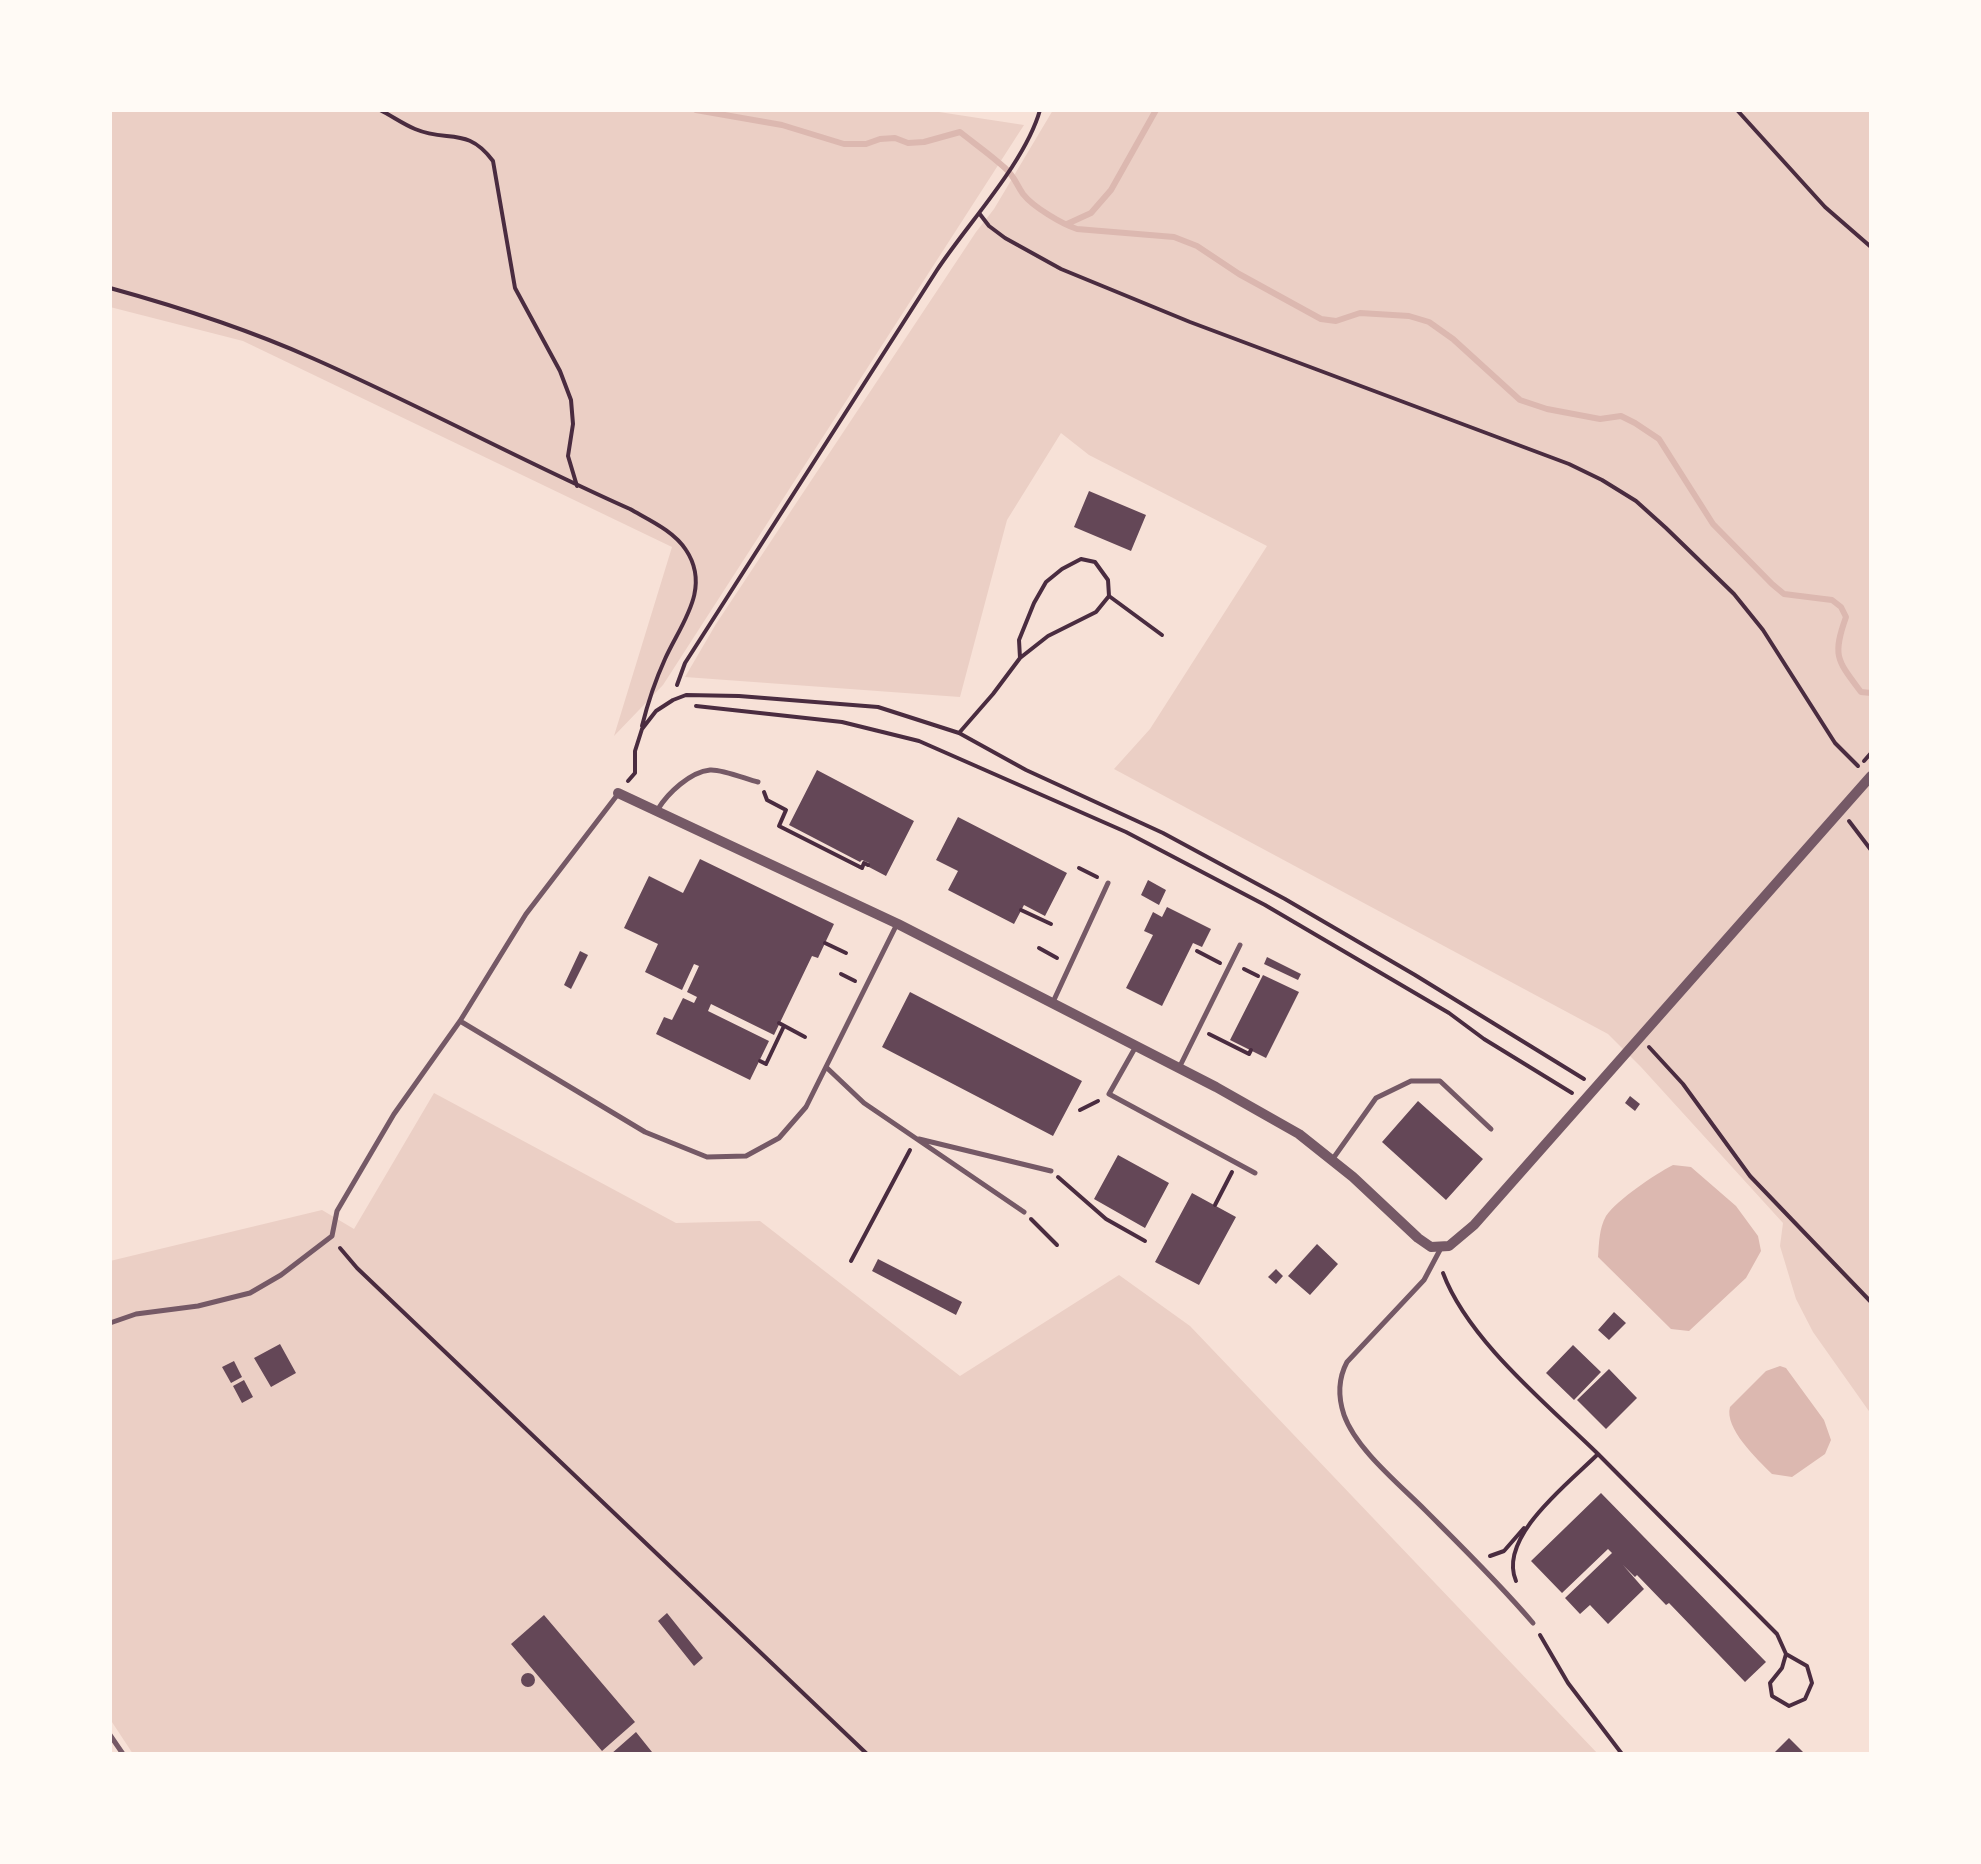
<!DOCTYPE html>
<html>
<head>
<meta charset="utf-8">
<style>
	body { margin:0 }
	#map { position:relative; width:1981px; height:1864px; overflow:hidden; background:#f7e1d7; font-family:Mulish,sans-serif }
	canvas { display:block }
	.frame { position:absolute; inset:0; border:112px solid #fffaf5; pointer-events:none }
</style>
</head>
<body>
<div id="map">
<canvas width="1981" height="1864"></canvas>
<div class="frame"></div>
</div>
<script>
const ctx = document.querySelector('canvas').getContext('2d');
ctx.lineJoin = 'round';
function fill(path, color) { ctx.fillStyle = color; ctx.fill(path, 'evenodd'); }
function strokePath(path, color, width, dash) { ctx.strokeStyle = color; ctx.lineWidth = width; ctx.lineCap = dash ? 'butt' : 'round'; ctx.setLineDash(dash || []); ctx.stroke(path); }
fill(new Path2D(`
	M 110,110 L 926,110 L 1024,125 L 663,685 L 614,736 L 672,547 L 243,341 L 110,307 Z
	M 1053,110 L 1871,110 L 1871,1414 L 1813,1332 L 1796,1299 L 1780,1246 L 1783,1223 L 1641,1067 L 1608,1034 L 1114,769 L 1150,729 L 1267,546 L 1089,455 L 1061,433 L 1007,520 L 960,697 L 685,677 L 716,624 L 976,232 L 994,209 Z
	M 434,1093 L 676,1223 L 760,1221 L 960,1376 L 1119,1275 L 1190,1326 L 1598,1754 L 133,1754 L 110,1719 L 110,1261 L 322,1210 L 354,1229 Z`), '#ebcfc5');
fill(new Path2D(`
	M 1673,1165 L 1691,1167 L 1736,1206 L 1758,1236 L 1761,1251 L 1746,1278 L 1689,1331 L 1671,1329 L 1598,1257 C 1599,1244 1599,1228 1606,1216 C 1618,1199 1654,1175 1673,1165 Z
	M 1780,1366 L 1786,1368 L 1824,1420 L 1831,1440 L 1825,1454 L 1792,1477 L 1772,1474 C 1757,1459 1724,1428 1730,1407 L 1766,1371 Z`), '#dcb8b0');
strokePath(new Path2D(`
	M 696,110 L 782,125 L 844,144 L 866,144 L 880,139 L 895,138 L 908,143 L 924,142 L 960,132 C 975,144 991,155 1005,168 C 1015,177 1016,184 1023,194 C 1033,207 1062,224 1077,229 L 1174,237 L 1197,246 L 1239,274 L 1321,319 L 1336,321 L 1360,313 L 1409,316 L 1429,322 L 1453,339 L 1520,400 L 1547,409 L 1600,419 L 1621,416 L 1635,423 L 1659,439 L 1713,524 L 1772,584 L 1784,594 L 1832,600 L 1841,607 L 1846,617 C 1832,656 1837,660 1861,692 L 1871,693
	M 1067,224 L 1091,213 L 1111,190 L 1156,110`), '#dcb8b0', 6);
fill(new Path2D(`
	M 1089,491 L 1146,515 L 1131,551 L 1074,527 Z
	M 817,770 L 914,821 L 886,876 L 867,866 L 869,863 L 862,860 L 860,862 L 789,825 Z
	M 958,817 L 1067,873 L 1045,916 L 1024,905 L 1014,924 L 948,890 L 958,871 L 936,860 Z
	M 700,859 L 834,924 L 818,958 L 812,956 L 774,1035 L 711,1004 L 708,1011 L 769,1041 L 750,1080 L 656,1034 L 664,1017 L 672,1020 L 683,998 L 694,1003 L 697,997 L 687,992 L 699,966 L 694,964 L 682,990 L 645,972 L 658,944 L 624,928 L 649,876 L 683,893 Z
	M 1148,880 L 1166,890 L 1159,905 L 1141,895 Z
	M 1167,907 L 1211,929 L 1202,947 L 1193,943 L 1162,1006 L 1126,988 L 1153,935 L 1144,931 L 1153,912 L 1162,917 Z
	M 580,951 L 588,955 L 571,989 L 564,985 Z
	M 1267,957 L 1301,974 L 1298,980 L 1264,964 Z
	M 1263,975 L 1299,992 L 1266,1058 L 1230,1040 Z
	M 910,992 L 1082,1081 L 1053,1136 L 882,1047 Z
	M 1630,1096 L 1640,1104 L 1635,1111 L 1625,1103 Z
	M 1418,1101 L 1483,1159 L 1446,1200 L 1382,1142 Z
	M 1118,1155 L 1169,1183 L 1145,1228 L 1094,1199 Z
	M 1192,1193 L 1236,1217 L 1199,1285 L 1155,1262 Z
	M 1317,1244 L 1338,1264 L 1310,1295 L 1288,1276 Z
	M 878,1259 L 962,1302 L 956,1315 L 872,1271 Z
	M 1276,1269 L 1283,1276 L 1276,1284 L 1268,1277 Z
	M 1614,1312 L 1626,1323 L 1609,1340 L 1598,1330 Z
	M 280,1344 L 296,1373 L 271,1387 L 254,1358 Z
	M 1573,1345 L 1601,1372 L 1574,1400 L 1546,1373 Z
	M 234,1361 L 242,1377 L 231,1383 L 222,1367 Z
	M 1609,1369 L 1637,1398 L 1606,1429 L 1577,1400 Z
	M 244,1380 L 253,1397 L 242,1403 L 233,1386 Z
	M 1601,1493 L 1766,1662 L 1745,1682 L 1669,1603 L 1666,1605 L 1637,1575 L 1635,1577 L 1623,1565 L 1644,1589 L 1608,1624 L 1590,1605 L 1580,1614 L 1565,1598 L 1612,1553 L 1608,1549 L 1562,1593 L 1531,1561 Z
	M 667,1613 L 703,1658 L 694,1666 L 658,1621 Z
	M 544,1615 L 635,1722 L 602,1751 L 511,1644 Z
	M521 1680a7 7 0 1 1 14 0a7 7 0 1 1-14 0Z
	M 636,1732 L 652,1752 L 650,1754 L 611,1754 Z
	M 1789,1738 L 1805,1754 L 1773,1754 Z`), '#644757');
strokePath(new Path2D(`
	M 380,110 C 392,116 403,124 415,129 C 448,143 467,126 493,161 L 515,288 L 560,371 L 571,400 L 573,424 L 568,456 L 577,486
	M 1737,110 L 1825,207 L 1871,247
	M 979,213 L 989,226 L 1005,238 L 1061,269 L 1190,322 L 1569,464 L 1602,480 L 1636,501 L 1666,528 L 1734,594 L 1763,630 L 1835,743 L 1858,766
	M 110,288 C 179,307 247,329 312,358 C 419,405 522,461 630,509 C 649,520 674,531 686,550 C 712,589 680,625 665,659 C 655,681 648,702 642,726
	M 1109,596 L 1162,635
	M 677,685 L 685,663 C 769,532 853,401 937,270 C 968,223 1025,163 1040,110
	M 696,706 L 842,722 L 919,741 L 1126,832 L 1265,905 L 1449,1013 L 1484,1039 L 1572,1093
	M 959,733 L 993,694 L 1020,658 L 1048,636 L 1096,612 L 1109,596 L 1108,580 L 1095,562 L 1081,559 L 1062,569 L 1046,582 L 1034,603 L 1019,640 L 1020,658
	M 1864,761 L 1871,753
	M 628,781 L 635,773 L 635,751 L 642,729 L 656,711 L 673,700 L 686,695 L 739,696 L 878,707 L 959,733 L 1026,770 L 1163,833 L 1285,899 L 1415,975 L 1584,1079
	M 764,792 L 767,800 L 786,810
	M 786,810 L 779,826 L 862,868 L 864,863 L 868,865
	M 1849,821 L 1871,850
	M 1079,868 L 1097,877
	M 1021,910 L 1051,924
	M 825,943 L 846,953
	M 1039,948 L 1057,958
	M 1197,951 L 1220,963
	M 1244,969 L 1258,976
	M 841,974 L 855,981
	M 779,1023 L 805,1037
	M 1209,1034 L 1249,1054 L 1251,1050
	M 1649,1047 L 1683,1084 L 1750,1176 L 1871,1302
	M 760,1061 L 766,1064 L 784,1026
	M 1080,1110 L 1098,1101
	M 1058,1177 L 1106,1219 L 1145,1241
	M 1215,1205 L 1232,1172
	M 1031,1219 L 1057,1245
	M 340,1248 L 357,1268 L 867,1754
	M 851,1261 L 910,1150
	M 1443,1273 C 1468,1340 1547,1404 1598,1454 C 1570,1482 1497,1537 1516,1581
	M 1598,1454 L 1777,1634 L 1786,1654 L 1782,1668 L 1770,1683 L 1772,1696 L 1789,1706 L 1805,1699 L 1812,1683 L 1807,1666 L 1786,1654
	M 1490,1556 L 1504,1551 L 1524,1528
	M 1540,1635 L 1568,1683 L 1622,1754`), '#4a2c40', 4);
strokePath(new Path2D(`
	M 658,809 C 668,793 690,772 710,770 C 722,769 746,779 758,782
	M 1053,1002 L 1108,883
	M 460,1021 L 645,1132 L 707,1157 L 746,1156 L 779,1138 L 806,1107 L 896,926
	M 1135,1048 L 1109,1094 L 1255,1173
	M 826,1067 L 864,1103 L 1024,1212
	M 1179,1068 L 1240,945
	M 919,1139 L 1051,1171
	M 1332,1160 L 1376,1098 L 1411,1081 L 1440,1081 L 1491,1129
	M 1441,1248 L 1424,1280 L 1347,1362 C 1338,1379 1338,1397 1344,1415 C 1356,1449 1399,1484 1425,1510 C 1462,1547 1499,1583 1533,1623
	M 110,1323 L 136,1314 L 198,1306 L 250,1293 L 281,1275 L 332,1236 L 337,1211 L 394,1114 L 460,1021 L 526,914 L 618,794
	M 110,1735 L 123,1754`), '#755966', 5);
strokePath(new Path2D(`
	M 618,793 L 898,924 L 1216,1087 L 1299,1134 L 1353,1177 L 1418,1238 L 1431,1247 L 1449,1246 L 1474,1225 L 1871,776`), '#755966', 10);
</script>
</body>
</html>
